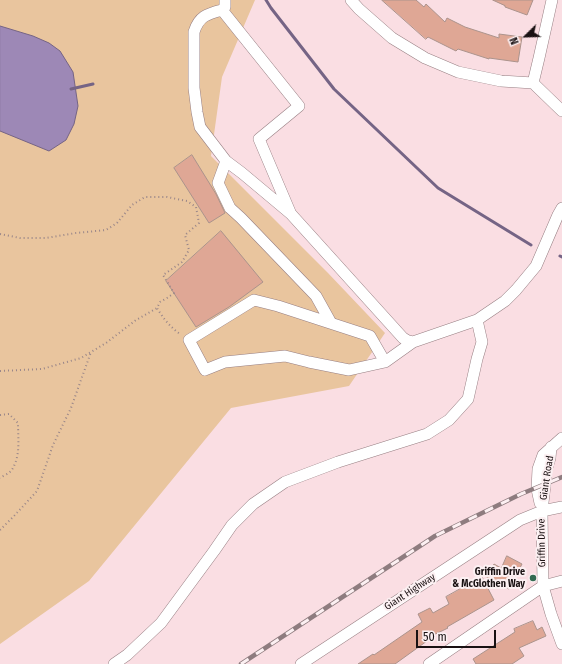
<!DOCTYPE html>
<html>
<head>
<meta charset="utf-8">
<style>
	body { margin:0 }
	#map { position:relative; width:562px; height:664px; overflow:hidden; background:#fadee3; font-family:"Fira Sans Condensed",sans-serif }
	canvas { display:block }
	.north { position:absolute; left:506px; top:16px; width:40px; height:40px; -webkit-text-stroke:3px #fcf0f2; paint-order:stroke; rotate:247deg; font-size:11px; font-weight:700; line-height:16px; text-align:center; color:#191112 }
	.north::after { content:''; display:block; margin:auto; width:14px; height:18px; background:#191112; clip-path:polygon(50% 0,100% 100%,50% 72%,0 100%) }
	.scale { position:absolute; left:416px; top:630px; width:80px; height:18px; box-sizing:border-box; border:2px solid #191112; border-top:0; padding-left:5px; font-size:12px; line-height:14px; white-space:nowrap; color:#191112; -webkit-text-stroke:3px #fcf0f2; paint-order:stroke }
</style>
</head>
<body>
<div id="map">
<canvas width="562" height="664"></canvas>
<div class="north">N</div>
<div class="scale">50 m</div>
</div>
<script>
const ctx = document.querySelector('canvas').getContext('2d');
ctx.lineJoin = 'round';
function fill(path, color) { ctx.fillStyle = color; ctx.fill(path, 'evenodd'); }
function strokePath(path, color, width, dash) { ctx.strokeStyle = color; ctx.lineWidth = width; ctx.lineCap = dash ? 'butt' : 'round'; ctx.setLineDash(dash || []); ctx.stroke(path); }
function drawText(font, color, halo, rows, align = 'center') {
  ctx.font = font + ' "Fira Sans Condensed",sans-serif'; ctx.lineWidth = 4; ctx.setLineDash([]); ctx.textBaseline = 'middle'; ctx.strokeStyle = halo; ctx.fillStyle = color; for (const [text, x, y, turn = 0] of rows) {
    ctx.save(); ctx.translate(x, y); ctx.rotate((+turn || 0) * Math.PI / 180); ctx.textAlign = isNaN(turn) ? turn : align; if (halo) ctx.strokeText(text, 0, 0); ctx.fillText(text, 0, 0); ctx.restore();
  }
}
fill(new Path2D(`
	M 0,0 L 255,0 L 222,77 L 211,156 L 328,273 L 385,333 L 349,386 L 231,408 L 89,581 L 0,644 Z`), '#e9c59e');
const water = new Path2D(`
	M 0,26 L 33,36 L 49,43 L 60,51 L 73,72 L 78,106 L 74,124 L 66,140 L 49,151 L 0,131 Z`);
fill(water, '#9d88b6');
strokePath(water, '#756485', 1);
strokePath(new Path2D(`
	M 266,0 L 271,8 L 334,89 L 438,188 L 531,245
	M 71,89 L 93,84
	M 560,256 L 562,257`), '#756485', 3);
const building = new Path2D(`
	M 382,0 L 416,0 L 424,7 L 426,4 L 445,22 L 447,18 L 465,27 L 499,38 L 499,34 L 522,37 L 518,62 L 489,58 L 489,59 L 458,49 L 456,51 L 428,37 L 426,39 Z
	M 493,0 L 533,0 L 527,15 L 505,7 L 505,6 Z
	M 192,155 L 216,194 L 225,213 L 209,223 L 174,168 Z
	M 221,231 L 263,282 L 229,307 L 196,327 L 166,281 Z
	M 507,556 L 522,564 L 509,589 L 487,578 L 494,564 L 501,568 Z
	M 482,577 L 494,600 L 447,627 L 448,628 L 425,639 L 427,641 L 395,664 L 358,664 L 373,654 L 374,655 L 422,622 L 418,614 L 430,608 L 433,613 L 449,604 L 446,597 Z
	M 533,621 L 537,630 L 542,627 L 546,636 L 519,648 L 524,656 L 512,664 L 476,664 L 473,659 L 515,632 L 514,629 Z`);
fill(building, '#dfa795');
strokePath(building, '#ab938c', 1);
const minor = new Path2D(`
	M 225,0 L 225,7 L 222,10 C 207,14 199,16 194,32 L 194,88 L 197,112 L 200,127 L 226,161 L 242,173 L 291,214 L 403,338 L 408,341 L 413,342 L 477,320 L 505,301 L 516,290 L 536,266 L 558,215 L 562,208
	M 351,0 L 359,9 L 392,38 L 425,58 L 458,72 L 501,81 L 533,83
	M 222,10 L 299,106 L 259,139 L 290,212
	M 533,83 L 539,58 L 552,0
	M 533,83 L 562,111
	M 226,161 L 218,183 L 230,208 L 241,218 L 316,296 L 331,323
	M 385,362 L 370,336 L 278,306 L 254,300 L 189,340 L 205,370 L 225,362 L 285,356 L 309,362 L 349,370 L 385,362 L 413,342
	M 551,447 L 550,458 L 546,471 L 545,485 L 542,511 L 543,586 L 551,614 L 562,644
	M 540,503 L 537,489 L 538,469 L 543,455 L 562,438
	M 114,664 L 127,655 L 161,623 L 214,551 L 232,525 L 253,504 L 285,482 L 338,462 L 427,434 L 449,420 L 468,399 L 477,359 L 482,342 L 477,320
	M 301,664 L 520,520 L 542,511 L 562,507
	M 429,664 L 543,586 L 562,581`);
strokePath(minor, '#977f83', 12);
strokePath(new Path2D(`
	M 0,234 L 20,238 L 46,238 L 76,233 L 106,230 L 117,223 L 132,205 L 145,197 L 167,197 L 187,201 L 196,207 L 199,223 L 185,235 L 189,250 L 182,262 L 163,275 L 174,293 L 167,298 L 160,302 L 157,308 C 163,318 170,327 180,334
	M 0,371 L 42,369 L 81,358 L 106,343 L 136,320 L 157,308
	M 0,415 L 9,414 L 18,423 C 18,439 21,457 11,471 C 8,474 3,476 0,478
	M 0,530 L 15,515 L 37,491 L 53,445 L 71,408 L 91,352`), '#998689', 2, [1, 3]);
strokePath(minor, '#fff', 11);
const rail = new Path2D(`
	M 241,664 L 435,536 L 521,494 L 562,477`);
strokePath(rail, '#8e7c7f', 4.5);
strokePath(rail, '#fcf0f2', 3, [9]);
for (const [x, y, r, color] of [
	[533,578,4,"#336b52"]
]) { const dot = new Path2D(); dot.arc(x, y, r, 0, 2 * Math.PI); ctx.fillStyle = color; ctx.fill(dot); strokePath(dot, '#fcf0f2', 1.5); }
drawText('10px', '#191112', '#fcf0f2', [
	["Giant Road",547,478,-81],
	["Griffin Drive",542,543,-91],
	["Giant Highway",410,592,-33]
]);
drawText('bold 10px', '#191112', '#fcf0f2', [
	["Griffin Drive",525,572],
	["& McGlothen Way",525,584]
], 'right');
</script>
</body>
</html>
